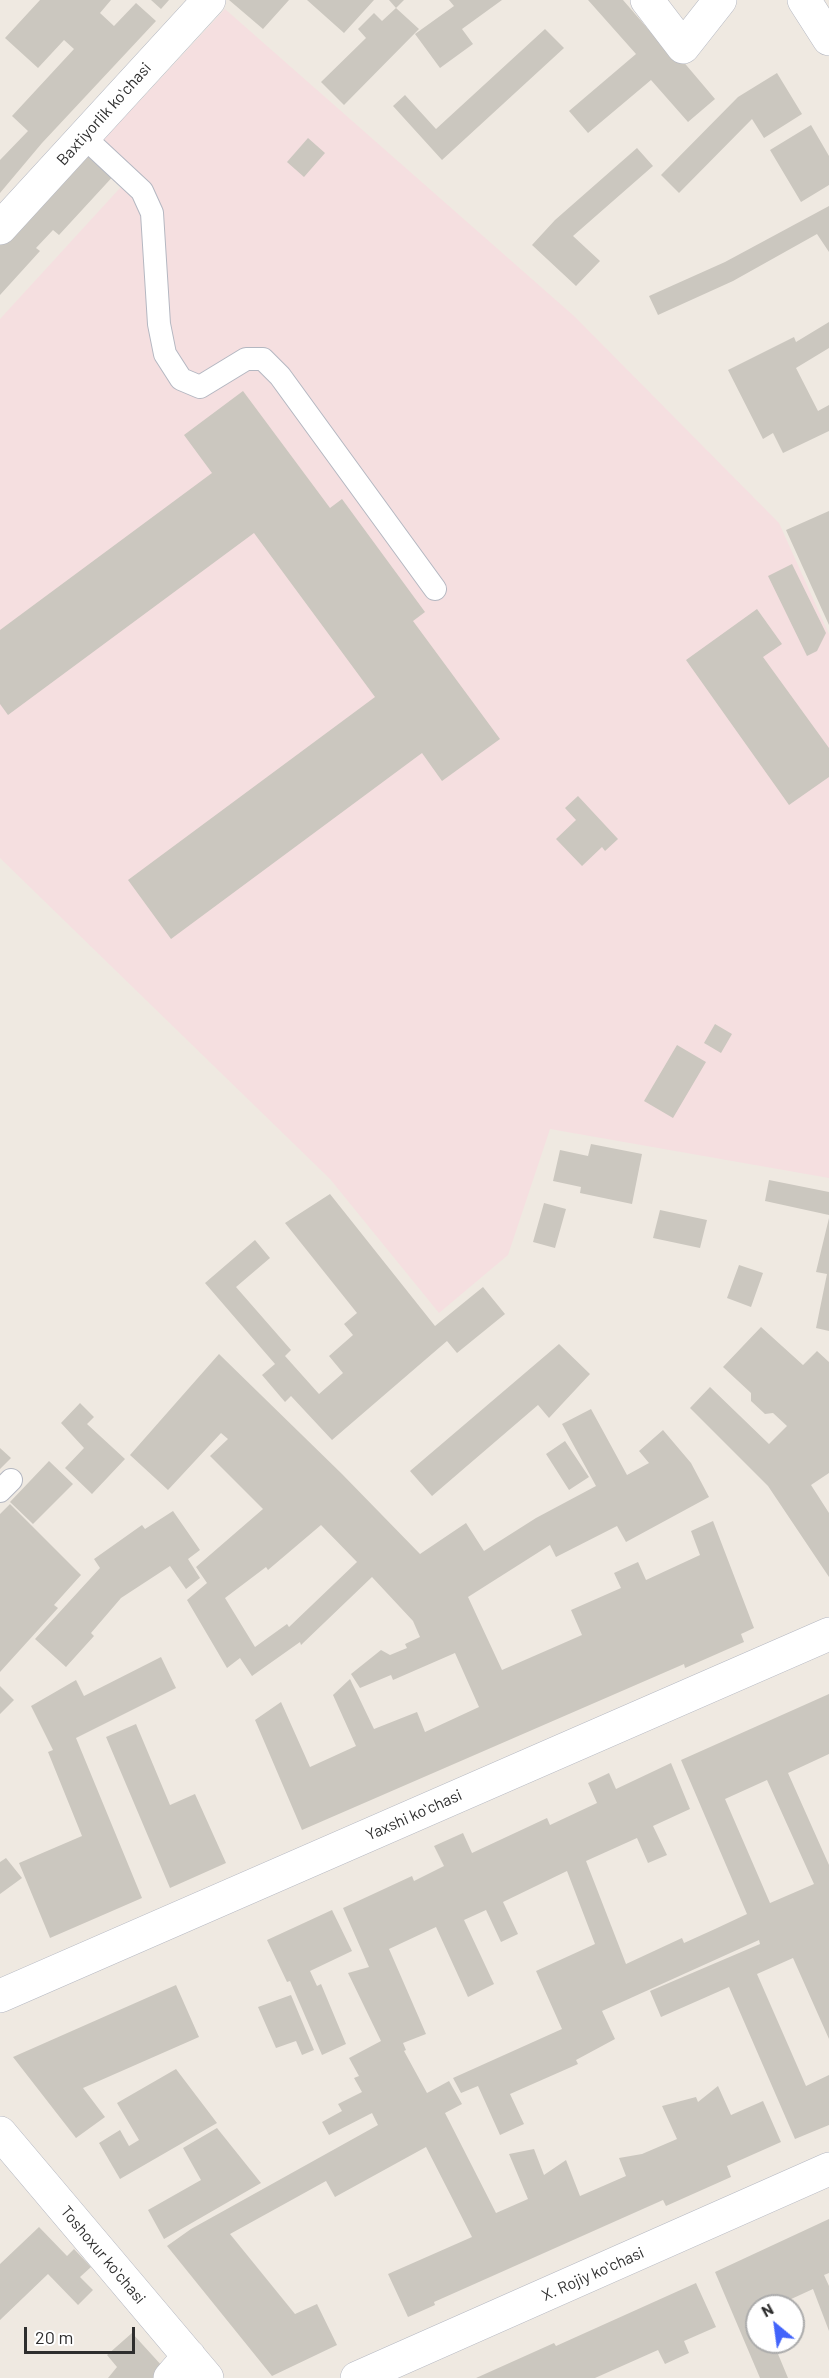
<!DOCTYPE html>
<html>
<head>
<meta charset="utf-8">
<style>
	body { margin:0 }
	#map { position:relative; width:829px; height:2378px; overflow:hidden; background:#efe9e1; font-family:Barlow,sans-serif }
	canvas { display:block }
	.north { position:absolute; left:745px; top:2294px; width:60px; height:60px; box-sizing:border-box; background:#fff; border:2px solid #ababab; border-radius:50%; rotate:331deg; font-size:16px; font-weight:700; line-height:24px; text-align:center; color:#2e2e2e }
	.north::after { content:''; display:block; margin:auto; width:21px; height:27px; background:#4264fb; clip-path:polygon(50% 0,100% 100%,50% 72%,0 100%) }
	.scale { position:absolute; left:24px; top:2327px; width:111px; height:27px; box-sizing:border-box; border:3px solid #2e2e2e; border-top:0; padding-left:8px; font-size:18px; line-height:21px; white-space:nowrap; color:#2e2e2e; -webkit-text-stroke:4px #fff; paint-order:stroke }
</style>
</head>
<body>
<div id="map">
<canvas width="829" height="2378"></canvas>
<div class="north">N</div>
<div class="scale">20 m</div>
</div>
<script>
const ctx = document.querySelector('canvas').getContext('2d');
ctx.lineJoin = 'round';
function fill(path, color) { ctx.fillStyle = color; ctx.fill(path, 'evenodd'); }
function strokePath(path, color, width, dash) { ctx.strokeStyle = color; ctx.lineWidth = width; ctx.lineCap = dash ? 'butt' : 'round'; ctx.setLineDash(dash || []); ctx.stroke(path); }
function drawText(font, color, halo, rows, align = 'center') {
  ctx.font = font + ' Barlow,sans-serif'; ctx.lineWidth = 4.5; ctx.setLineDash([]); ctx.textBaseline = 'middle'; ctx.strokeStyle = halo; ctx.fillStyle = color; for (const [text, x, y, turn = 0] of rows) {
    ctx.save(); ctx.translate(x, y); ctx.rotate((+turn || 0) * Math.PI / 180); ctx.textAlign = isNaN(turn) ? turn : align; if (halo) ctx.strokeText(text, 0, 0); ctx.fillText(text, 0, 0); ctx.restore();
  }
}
fill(new Path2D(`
	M 225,9 L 574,316 L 779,523 L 829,634 L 829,1178 L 550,1129 L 508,1255 L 439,1313 L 330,1179 L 0,858 L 0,319 L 130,177 L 97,147 Z`), '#f5dfe0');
fill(new Path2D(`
	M 40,0 L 111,0 L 100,13 L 114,26 L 136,3 L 156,21 L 42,143 L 0,193 L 0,160 L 28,131 L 12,116 L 74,49 L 64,40 L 38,68 L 5,38 Z
	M 151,0 L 169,0 L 161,9 Z
	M 229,0 L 289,0 L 263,29 Z
	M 307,0 L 374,0 L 344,33 Z
	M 389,0 L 404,0 L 396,8 L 419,29 L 344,105 L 321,82 L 366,38 L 358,29 L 374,13 L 382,21 L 396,8 Z
	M 449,0 L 502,0 L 462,29 L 473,44 L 440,68 L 415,34 L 454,6 Z
	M 588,0 L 623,0 L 655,37 L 659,33 L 715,99 L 688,122 L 651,80 L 588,133 L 569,111 L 636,54 Z
	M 545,29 L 564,48 L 442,160 L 393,106 L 405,95 L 436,129 Z
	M 777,73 L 802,114 L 764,138 L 752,119 L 679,193 L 661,175 L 738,97 Z
	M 811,125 L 829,156 L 829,185 L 801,202 L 770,150 Z
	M 308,138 L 325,153 L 304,177 L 287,162 Z
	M 89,147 L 117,172 L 59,235 L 53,230 L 36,248 L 40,251 L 0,295 L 0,244 Z
	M 637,148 L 653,166 L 573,236 L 600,261 L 576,286 L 532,245 L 555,220 Z
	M 829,206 L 829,252 L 817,234 L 733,281 L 658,315 L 649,296 L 725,262 Z
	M 829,322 L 829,348 L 796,368 L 818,411 L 829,405 L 829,431 L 783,453 L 773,433 L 763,439 L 728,370 L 794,337 L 796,342 Z
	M 243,391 L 330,508 L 342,499 L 425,612 L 413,621 L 500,739 L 442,781 L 422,753 L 171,939 L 128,880 L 375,697 L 254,533 L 8,715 L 0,704 L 0,630 L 212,473 L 184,435 Z
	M 829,511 L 829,625 L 786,530 Z
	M 792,564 L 826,633 L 817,651 L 807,656 L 768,576 Z
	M 757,609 L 782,644 L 763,657 L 829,748 L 829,777 L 789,805 L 686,660 Z
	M 578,796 L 618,839 L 605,851 L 602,847 L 582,866 L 556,839 L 576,820 L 565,808 Z
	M 715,1024 L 732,1034 L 721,1053 L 704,1043 Z
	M 677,1045 L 706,1062 L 673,1118 L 644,1101 Z
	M 591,1144 L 642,1154 L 632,1204 L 580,1193 L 581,1187 L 553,1181 L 560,1150 L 588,1156 Z
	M 769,1180 L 829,1192 L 829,1215 L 765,1201 Z
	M 330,1194 L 435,1326 L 483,1287 L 505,1314 L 457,1353 L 447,1341 L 332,1440 L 291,1396 L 285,1402 L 262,1375 L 275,1364 L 205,1283 L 255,1240 L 270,1258 L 236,1287 L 291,1350 L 285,1356 L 319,1394 L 343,1373 L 329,1356 L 353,1335 L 344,1324 L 357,1313 L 285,1223 Z
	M 544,1203 L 566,1209 L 555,1248 L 533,1242 Z
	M 660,1210 L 707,1220 L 700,1248 L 653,1238 Z
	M 829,1218 L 829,1331 L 816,1328 L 827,1274 L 816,1272 Z
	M 739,1265 L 763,1273 L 751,1307 L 727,1298 Z
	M 761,1327 L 803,1365 L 817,1351 L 829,1362 L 829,1473 L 811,1485 L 829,1513 L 829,1577 L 768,1486 L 690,1408 L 710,1387 L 769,1444 L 787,1426 L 773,1413 L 765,1414 L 751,1401 L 751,1393 L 723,1367 Z
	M 559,1344 L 590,1374 L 549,1418 L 538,1405 L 432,1496 L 410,1471 Z
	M 219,1354 L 342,1474 L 420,1554 L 466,1523 L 484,1551 L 536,1518 L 596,1486 L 562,1424 L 591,1409 L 627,1475 L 649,1463 L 639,1451 L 663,1430 L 691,1463 L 709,1497 L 626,1542 L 617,1526 L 556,1557 L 550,1545 L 468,1597 L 502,1670 L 582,1635 L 571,1610 L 621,1588 L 614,1573 L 638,1562 L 646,1580 L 700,1555 L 691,1531 L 713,1521 L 754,1628 L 741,1634 L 744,1642 L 685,1668 L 684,1664 L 302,1830 L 255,1720 L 281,1702 L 310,1767 L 356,1746 L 333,1695 L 350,1679 L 374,1729 L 417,1712 L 425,1732 L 479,1707 L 455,1653 L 393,1680 L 391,1675 L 360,1688 L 351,1674 L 381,1650 L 390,1655 L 407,1648 L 405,1644 L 420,1637 L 413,1621 L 372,1577 L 301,1645 L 300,1642 L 252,1676 L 240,1658 L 227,1668 L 187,1600 L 207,1583 L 196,1567 L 263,1509 L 210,1456 L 228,1439 L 221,1433 L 168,1490 L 130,1455 ZM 321,1525 L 357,1562 L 289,1627 L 287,1624 L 255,1647 L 225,1598 L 266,1567 L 268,1570 Z
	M 80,1403 L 94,1417 L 87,1424 L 125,1459 L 92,1494 L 65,1468 L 84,1448 L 61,1423 Z
	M 565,1441 L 589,1477 L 569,1490 L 546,1454 Z
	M 0,1448 L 11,1458 L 0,1469 Z
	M 49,1461 L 73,1484 L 33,1524 L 10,1502 Z
	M 10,1504 L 81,1575 L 54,1605 L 58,1608 L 0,1672 L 0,1514 Z
	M 173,1511 L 200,1550 L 188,1559 L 200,1578 L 186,1589 L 170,1566 L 121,1598 L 91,1633 L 94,1636 L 66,1667 L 35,1639 L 100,1568 L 94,1559 L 142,1525 L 145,1529 Z
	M 161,1657 L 176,1688 L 76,1738 L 142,1898 L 50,1938 L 19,1863 L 82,1836 L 48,1752 L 53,1750 L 31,1706 L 76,1680 L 84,1696 Z
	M 0,1686 L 14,1700 L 0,1714 Z
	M 829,1694 L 829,1754 L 788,1773 L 829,1865 L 829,2039 L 793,1958 L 757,1974 L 806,2086 L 829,2075 L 829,2125 L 795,2139 L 729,1987 L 661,2017 L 650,1991 L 760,1944 L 759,1940 L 602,2011 L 615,2039 L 576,2060 L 578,2064 L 510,2094 L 524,2124 L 500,2135 L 478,2086 L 461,2093 L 453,2078 L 562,2029 L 536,1971 L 595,1944 L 567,1871 L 503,1902 L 518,1934 L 501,1942 L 486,1910 L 464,1920 L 494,1984 L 468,1997 L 436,1927 L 389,1949 L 426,2034 L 403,2043 L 406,2050 L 404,2051 L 427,2093 L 449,2081 L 462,2104 L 445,2113 L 496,2213 L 528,2199 L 509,2154 L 534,2149 L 544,2175 L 566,2160 L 580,2196 L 626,2176 L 619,2158 L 642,2154 L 677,2139 L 662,2106 L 696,2097 L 698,2102 L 718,2086 L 731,2115 L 763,2101 L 781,2142 L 727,2166 L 731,2177 L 666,2206 L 663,2200 L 434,2302 L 435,2305 L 408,2317 L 388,2274 L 472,2237 L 426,2147 L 335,2197 L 326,2181 L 230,2234 L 295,2314 L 317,2304 L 337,2345 L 272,2376 L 167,2246 L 191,2229 L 378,2125 L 372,2113 L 329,2135 L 322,2122 L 342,2111 L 338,2104 L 362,2092 L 354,2078 L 359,2076 L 349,2058 L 381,2041 L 348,1973 L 369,1967 L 343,1908 L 412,1876 L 414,1881 L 444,1866 L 434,1846 L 463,1833 L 472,1853 L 547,1818 L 550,1825 L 597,1803 L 588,1783 L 609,1773 L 616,1789 L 671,1763 L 690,1809 L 653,1826 L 667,1855 L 648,1863 L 637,1838 L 586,1861 L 626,1964 L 682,1938 L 684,1943 L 715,1929 L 747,1914 L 681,1760 ZM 767,1780 L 814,1884 L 770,1903 L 725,1799 Z
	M 136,1724 L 170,1805 L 195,1794 L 226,1863 L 170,1888 L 106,1737 Z
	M 6,1858 L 22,1878 L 0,1894 L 0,1862 Z
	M 332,1910 L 352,1951 L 310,1971 L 317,1986 L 321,1984 L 346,2044 L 322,2055 L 290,1981 L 287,1982 L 267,1940 Z
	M 176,1985 L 199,2037 L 83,2088 L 105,2117 L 76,2138 L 13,2057 Z
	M 291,1995 L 314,2050 L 302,2055 L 296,2041 L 276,2048 L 258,2007 Z
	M 176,2069 L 217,2123 L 120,2179 L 99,2143 L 120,2130 L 129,2146 L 139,2140 L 117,2103 Z
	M 217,2128 L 261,2183 L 164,2239 L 148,2210 L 201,2180 L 183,2148 Z
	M 829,2219 L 829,2273 L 824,2275 L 829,2286 L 829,2331 L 813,2289 L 776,2306 L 757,2306 L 757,2342 L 773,2342 L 788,2378 L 760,2378 L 715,2272 Z
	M 39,2227 L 67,2256 L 74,2249 L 91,2267 L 80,2277 L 93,2290 L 78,2305 L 48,2274 L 0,2320 L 0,2264 Z
	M 696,2283 L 716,2327 L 684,2341 L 689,2353 L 665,2364 L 658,2350 L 595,2378 L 476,2378 L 554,2343 L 556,2346 Z
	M 132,2333 L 163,2367 L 153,2378 L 108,2378 L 117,2367 L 107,2355 Z`), '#cbc7bf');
const service = new Path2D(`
	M 84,137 L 142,191 L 152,213 L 159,324 L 165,354 L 181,379 L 200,387 L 246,359 L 263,359 L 280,376 L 435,589
	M 0,1491 L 11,1480`);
const minor = new Path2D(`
	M 647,0 L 683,47 L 720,0
	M 804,0 L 829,39
	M 0,228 L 209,0
	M 0,1996 L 829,1634
	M 0,2133 L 207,2378
	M 170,2378 L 189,2356
	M 357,2378 L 829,2169`);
strokePath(service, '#b4b7c1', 24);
strokePath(minor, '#b4b7c1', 34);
strokePath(service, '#fff', 22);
strokePath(minor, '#fff', 33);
drawText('16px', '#2e2e2e', '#fff', [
	["Baxtiyorlik koʻchasi",104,114,-48],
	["Yaxshi koʻchasi",414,1815,-24],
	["Toshoxur koʻchasi",103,2255,50],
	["X. Rojiy koʻchasi",593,2274,-24]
]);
</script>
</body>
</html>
